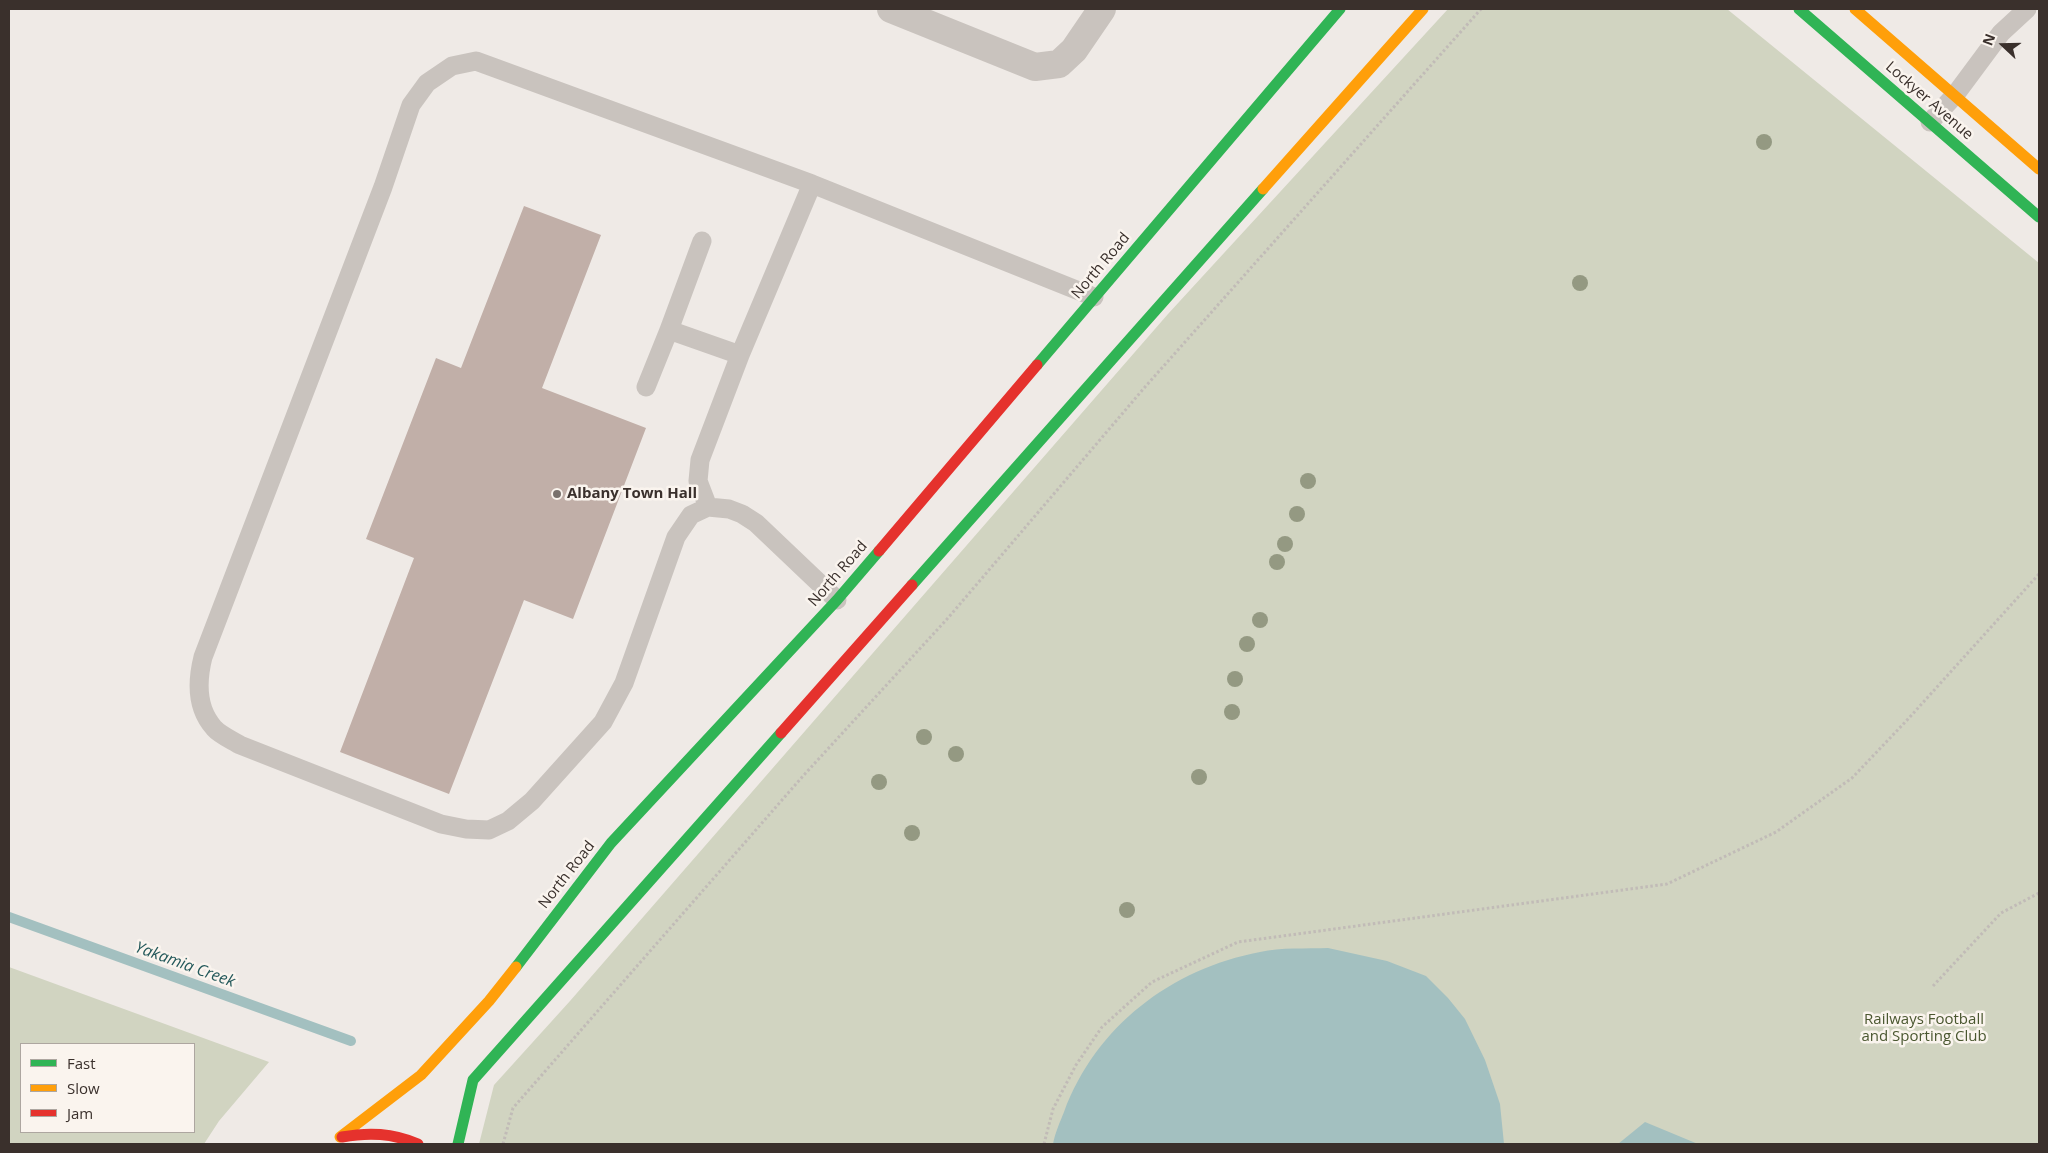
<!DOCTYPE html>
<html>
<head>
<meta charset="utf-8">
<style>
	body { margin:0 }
	#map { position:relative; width:2048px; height:1153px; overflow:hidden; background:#efeae6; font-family:"Open Sans",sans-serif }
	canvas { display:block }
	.frame { position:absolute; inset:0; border:10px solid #3a302c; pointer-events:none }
	.legend { position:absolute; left:20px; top:1043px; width:175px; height:90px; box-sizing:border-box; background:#faf4ee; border:1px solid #ada6a0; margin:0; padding:6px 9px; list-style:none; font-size:15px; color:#3a302c }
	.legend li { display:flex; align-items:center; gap:10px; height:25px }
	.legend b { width:25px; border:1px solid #ada6a0 }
	.north { position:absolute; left:1978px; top:20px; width:50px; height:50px; -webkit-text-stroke:4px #faf4ee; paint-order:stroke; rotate:291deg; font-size:14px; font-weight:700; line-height:20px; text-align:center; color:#3a302c }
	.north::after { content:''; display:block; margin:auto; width:18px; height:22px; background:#3a302c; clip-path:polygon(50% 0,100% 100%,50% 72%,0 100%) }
</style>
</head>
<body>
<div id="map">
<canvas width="2048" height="1153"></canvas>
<div class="frame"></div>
<ul class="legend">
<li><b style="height:6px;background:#30b455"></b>Fast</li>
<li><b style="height:6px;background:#ff9f0a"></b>Slow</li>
<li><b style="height:6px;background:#e5322d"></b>Jam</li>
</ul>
<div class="north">N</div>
</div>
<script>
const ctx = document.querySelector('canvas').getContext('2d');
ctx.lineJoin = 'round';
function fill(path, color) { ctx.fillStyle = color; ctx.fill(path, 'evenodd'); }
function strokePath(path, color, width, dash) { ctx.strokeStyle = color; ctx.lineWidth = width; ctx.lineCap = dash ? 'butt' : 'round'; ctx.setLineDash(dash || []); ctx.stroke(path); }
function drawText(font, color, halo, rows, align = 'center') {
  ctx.font = font + ' "Open Sans",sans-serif'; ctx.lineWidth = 5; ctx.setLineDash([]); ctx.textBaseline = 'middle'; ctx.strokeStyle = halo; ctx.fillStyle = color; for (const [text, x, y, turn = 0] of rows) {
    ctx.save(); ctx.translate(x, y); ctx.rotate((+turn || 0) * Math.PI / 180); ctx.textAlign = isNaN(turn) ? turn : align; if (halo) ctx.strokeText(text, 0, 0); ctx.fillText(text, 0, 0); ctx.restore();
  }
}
fill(new Path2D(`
	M 1448,9 L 1727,9 L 2039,263 L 2039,1144 L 479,1144 L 494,1085 L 570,1001 L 1168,314 Z
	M 9,967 L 269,1062 L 219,1121 L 204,1144 L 9,1144 ZM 21,1044 L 194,1044 L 194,1132 L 21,1132 Z`), '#d1d4c1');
fill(new Path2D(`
	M 1328,948 L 1387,961 L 1426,976 L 1448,998 L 1465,1019 L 1485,1060 L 1500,1104 L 1504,1144 L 1053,1144 C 1055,1133 1060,1122 1064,1112 C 1096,1026 1171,969 1260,952 C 1281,947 1306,949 1328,948 Z
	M 1645,1122 L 1698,1144 L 1618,1144 Z`), '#a3c0c0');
strokePath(new Path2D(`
	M 9,917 L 351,1041`), '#a3c0c0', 10);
fill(new Path2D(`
	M 524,206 L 601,235 L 542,388 L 646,428 L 573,619 L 524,600 L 449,794 L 340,752 L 414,558 L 366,539 L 436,358 L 461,368 Z`), '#c1afa8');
strokePath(new Path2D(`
	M 1933,986 L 2001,913 L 2039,893
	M 503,1144 L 513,1108 L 803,776 L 948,618 L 1145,387 L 1481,9
	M 1044,1144 L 1053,1109 L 1076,1065 L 1102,1027 L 1152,982 L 1238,942 L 1667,884 L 1776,832 L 1852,778 L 1909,718 L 2039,574`), '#c1bbb7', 3, [2.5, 2.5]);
strokePath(new Path2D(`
	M 1930,122 L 1955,95 L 2001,33 L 2027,9
	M 702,241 L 669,330 L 740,355
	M 646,387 L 669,330
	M 708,507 L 698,481 L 700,460 L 740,355 L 812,184
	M 837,600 L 756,523 L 742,514 L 729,509 L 708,507 L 691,515 L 676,537 L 624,683 L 603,722 L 532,801 L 508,821 L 489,830 L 466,829 L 441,824 L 240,745 C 232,740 220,735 214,728 C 196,708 197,681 203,657 L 383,187 L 411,105 L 427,83 L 452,66 L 476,61 L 812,184 L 1094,297`), '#c9c3be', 19);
strokePath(new Path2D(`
	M 891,9 L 1035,67 L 1059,64 L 1074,50 L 1102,9`), '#c9c3be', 28);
strokePath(new Path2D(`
	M 1799,9 L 2039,217
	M 1037,365 L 1340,9
	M 912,585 L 1263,189
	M 516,967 L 611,843 L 837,600 L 879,551
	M 458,1144 L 473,1080 L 781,733`), '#30b455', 11);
strokePath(new Path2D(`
	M 1855,9 L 2039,169
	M 1263,189 L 1423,9
	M 340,1137 L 421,1075 L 489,1001 L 516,967`), '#ff9f0a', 11);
strokePath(new Path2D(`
	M 879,551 L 1037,365
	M 781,733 L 912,585
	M 342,1137 C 369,1132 392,1133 418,1144`), '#e5322d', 11);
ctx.fillStyle = '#949982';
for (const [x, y] of [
	[1764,142],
	[1580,283],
	[1308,481],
	[1297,514],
	[1285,544],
	[1277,562],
	[1260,620],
	[1247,644],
	[1235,679],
	[1232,712],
	[924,737],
	[956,754],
	[1199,777],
	[879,782],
	[912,833],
	[1127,910]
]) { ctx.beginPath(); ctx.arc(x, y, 8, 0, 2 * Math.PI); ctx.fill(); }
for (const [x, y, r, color] of [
	[557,494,5,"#79716d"]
]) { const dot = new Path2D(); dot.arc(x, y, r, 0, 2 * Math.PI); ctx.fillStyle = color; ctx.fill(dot); strokePath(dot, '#faf4ee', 2); }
drawText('15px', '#3a302c', '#faf4ee', [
	["Lockyer Avenue",1929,101,41],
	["North Road",1101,266,-50],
	["North Road",838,574,-49],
	["North Road",567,875,-52]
]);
drawText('bold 15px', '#3a302c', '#faf4ee', [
	["Albany Town Hall",567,494]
], 'left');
drawText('15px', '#4a5730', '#faf4ee', [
	["Railways Football",1924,1020],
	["and Sporting Club",1924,1037]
]);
drawText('italic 16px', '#23585a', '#faf4ee', [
	["Yakamia Creek",185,965,20]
]);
</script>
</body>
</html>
